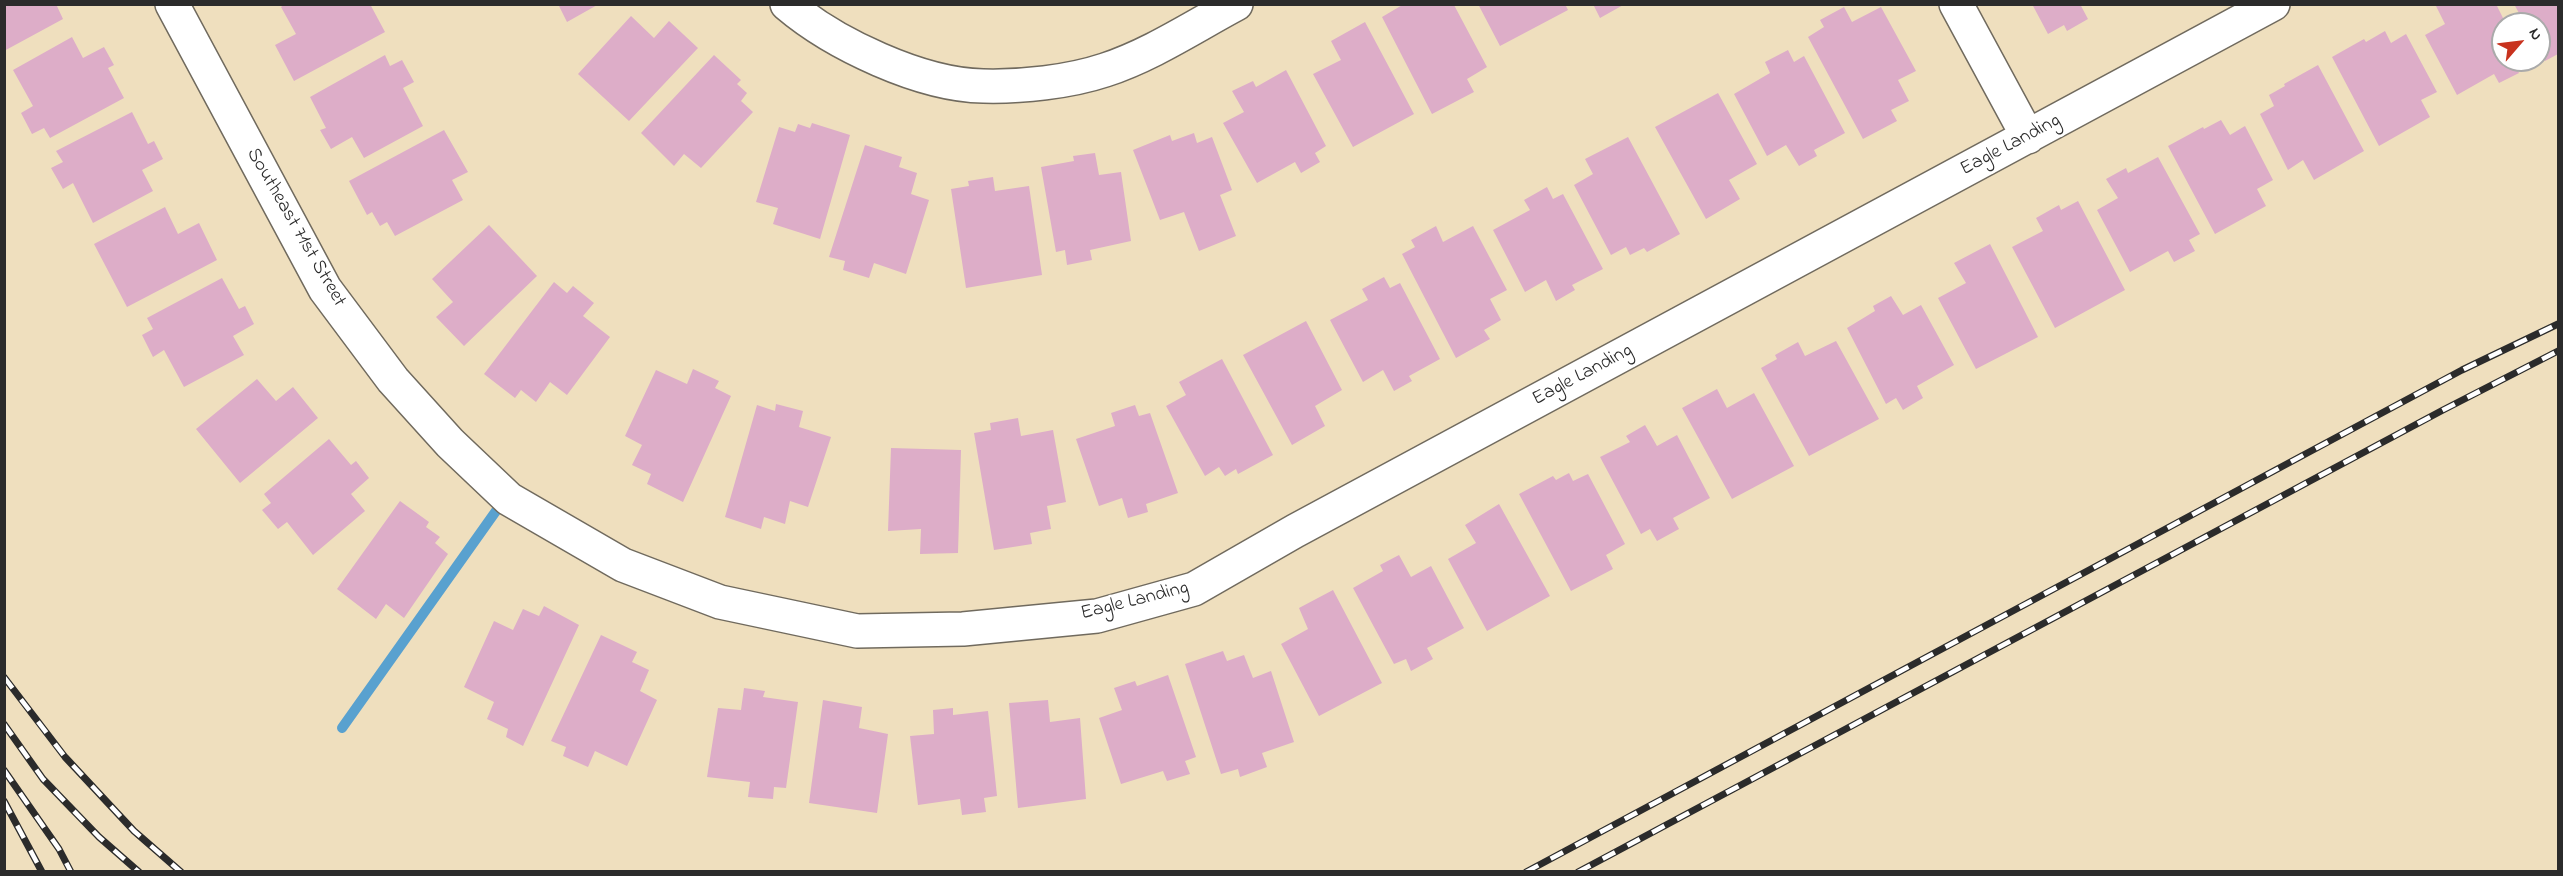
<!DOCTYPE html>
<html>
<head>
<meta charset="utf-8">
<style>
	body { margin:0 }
	#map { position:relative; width:2563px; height:876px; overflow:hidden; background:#efdfbe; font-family:"Indie Flower",sans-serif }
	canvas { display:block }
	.frame { position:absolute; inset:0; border:6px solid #2b2b2b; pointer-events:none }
	.north { position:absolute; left:2491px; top:12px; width:60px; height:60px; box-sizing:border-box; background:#fff; border:2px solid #aaa; border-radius:50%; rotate:62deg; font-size:16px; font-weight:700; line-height:24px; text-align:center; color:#2b2b2b }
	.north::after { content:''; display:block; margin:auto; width:21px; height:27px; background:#c8321e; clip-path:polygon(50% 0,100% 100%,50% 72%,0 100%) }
</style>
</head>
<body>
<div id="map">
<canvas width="2563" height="876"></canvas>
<div class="frame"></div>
<div class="north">N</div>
</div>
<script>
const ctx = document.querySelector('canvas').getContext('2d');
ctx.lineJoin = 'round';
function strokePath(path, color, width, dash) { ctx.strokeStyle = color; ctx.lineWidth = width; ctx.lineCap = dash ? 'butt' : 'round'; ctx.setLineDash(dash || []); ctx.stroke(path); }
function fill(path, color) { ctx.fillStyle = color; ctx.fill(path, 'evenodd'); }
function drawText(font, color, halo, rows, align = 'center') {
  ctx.font = font + ' "Indie Flower",sans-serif'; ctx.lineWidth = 5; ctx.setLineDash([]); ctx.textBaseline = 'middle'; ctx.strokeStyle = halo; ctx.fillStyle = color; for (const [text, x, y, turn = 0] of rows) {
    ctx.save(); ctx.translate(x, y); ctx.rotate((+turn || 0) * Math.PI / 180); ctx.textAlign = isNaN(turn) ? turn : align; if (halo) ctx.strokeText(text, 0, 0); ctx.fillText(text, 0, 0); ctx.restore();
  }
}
strokePath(new Path2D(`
	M 342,728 L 496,511`), '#59a1cf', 10);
fill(new Path2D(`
	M 4,4 L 56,4 L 63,19 L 4,51 Z
	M 285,4 L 370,4 L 385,32 L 294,81 L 275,45 L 296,34 L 281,7 Z
	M 558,4 L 599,4 L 567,22 Z
	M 1404,4 L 1454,5 L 1487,67 L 1467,79 L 1474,92 L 1432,114 L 1382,17 Z
	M 1478,4 L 1565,4 L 1568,10 L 1500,46 Z
	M 1593,4 L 1625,4 L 1600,18 Z
	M 2032,4 L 2080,4 L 2088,19 L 2067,31 L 2064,25 L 2048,34 Z
	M 2435,4 L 2496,4 L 2506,24 L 2503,24 L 2503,60 L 2520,60 L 2514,63 L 2519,73 L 2499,83 L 2494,74 L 2457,95 L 2425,35 L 2445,24 Z
	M 2514,4 L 2558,4 L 2558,54 L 2545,61 L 2539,49 L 2539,24 L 2525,24 Z
	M 1844,7 L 1852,22 L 1881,7 L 1916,71 L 1898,80 L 1909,101 L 1891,110 L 1897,121 L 1863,139 L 1808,37 L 1824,27 L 1820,20 Z
	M 631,16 L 654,38 L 669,21 L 698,48 L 629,121 L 578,74 Z
	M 1365,22 L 1414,114 L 1353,147 L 1313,74 L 1341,60 L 1331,41 Z
	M 2385,31 L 2391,43 L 2406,34 L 2437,92 L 2421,100 L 2430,117 L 2379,146 L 2332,57 L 2364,39 L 2366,42 Z
	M 72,37 L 83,58 L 104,47 L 114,65 L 108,68 L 124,98 L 50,138 L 44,128 L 32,134 L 21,113 L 33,106 L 13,70 Z
	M 1788,50 L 1794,62 L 1804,56 L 1845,133 L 1814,150 L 1817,156 L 1799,166 L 1786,145 L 1767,156 L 1734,94 L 1770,73 L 1765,62 Z
	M 385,55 L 390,66 L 402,60 L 414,82 L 403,88 L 423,126 L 364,158 L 352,137 L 331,149 L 320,130 L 326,128 L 310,97 Z
	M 714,55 L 741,80 L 737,84 L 747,93 L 741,101 L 753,112 L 701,168 L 684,154 L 674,166 L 641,133 Z
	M 2318,65 L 2364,151 L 2314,180 L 2303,160 L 2288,170 L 2260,114 L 2274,106 L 2269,95 L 2285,86 L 2284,84 Z
	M 1286,70 L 1326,146 L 1315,153 L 1320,162 L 1301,173 L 1295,162 L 1257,183 L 1223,123 L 1244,112 L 1232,91 L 1253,81 L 1256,87 Z
	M 1718,93 L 1757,164 L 1729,180 L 1740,199 L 1706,219 L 1655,127 Z
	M 132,112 L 148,144 L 154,141 L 163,159 L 142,170 L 153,191 L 93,223 L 73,183 L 63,189 L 51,168 L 63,162 L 56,151 Z
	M 2221,120 L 2230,135 L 2245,126 L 2273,180 L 2257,189 L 2266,206 L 2215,234 L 2168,146 L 2203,127 L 2204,129 Z
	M 812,123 L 850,135 L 820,239 L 773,224 L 778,208 L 756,202 L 779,127 L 795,132 L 798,124 L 810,128 Z
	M 444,130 L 468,172 L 452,180 L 463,200 L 395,236 L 387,222 L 380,226 L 372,212 L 367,215 L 349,181 Z
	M 1194,133 L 1197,143 L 1212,137 L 1232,190 L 1220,195 L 1236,236 L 1199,251 L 1184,212 L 1160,220 L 1133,150 L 1170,135 L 1172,141 Z
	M 1628,137 L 1680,234 L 1647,252 L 1644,248 L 1630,255 L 1626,247 L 1611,255 L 1574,185 L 1593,174 L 1585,159 Z
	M 865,145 L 902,157 L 899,167 L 917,173 L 911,194 L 929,200 L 906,274 L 874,263 L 869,278 L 843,270 L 845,261 L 829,257 Z
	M 1095,153 L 1099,175 L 1121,172 L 1131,241 L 1090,250 L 1092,260 L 1067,265 L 1065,250 L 1056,252 L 1041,167 L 1074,161 L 1073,156 Z
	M 2158,157 L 2200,234 L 2189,240 L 2195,251 L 2174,262 L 2168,251 L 2130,272 L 2097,210 L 2118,198 L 2106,179 L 2126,168 L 2128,173 Z
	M 993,177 L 995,191 L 1029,186 L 1042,275 L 966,288 L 951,189 L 969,186 L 968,181 Z
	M 1547,187 L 1553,199 L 1563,194 L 1603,269 L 1572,285 L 1575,290 L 1556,301 L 1546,280 L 1525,292 L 1493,230 L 1530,210 L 1524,200 Z
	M 2078,201 L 2125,290 L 2055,328 L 2012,247 L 2043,231 L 2036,218 L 2059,205 L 2061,210 Z
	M 165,207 L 178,234 L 199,223 L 217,260 L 127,307 L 94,244 Z
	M 489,225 L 537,276 L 464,346 L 436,317 L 453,302 L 432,279 Z
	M 1436,226 L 1443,242 L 1473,226 L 1507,290 L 1490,299 L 1501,320 L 1484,330 L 1490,339 L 1456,358 L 1402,254 L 1415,247 L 1411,240 Z
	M 1990,244 L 2038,337 L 1976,369 L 1938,298 L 1966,283 L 1954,263 Z
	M 1384,277 L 1390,288 L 1400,283 L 1440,359 L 1409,376 L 1412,381 L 1394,391 L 1383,370 L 1363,382 L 1330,320 L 1368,300 L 1362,289 Z
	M 222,278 L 239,309 L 245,306 L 254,324 L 233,336 L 244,355 L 184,387 L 164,350 L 153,357 L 142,335 L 153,329 L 147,318 Z
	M 554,282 L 567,293 L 573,286 L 594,303 L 583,316 L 610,337 L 567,395 L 550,382 L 536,402 L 521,390 L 515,398 L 484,374 Z
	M 1891,296 L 1903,315 L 1921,305 L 1954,365 L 1917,386 L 1923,398 L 1903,410 L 1896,398 L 1886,404 L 1847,328 L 1875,311 L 1873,306 Z
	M 1306,321 L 1342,390 L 1315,406 L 1325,426 L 1292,445 L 1243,355 Z
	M 1836,341 L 1879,419 L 1809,456 L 1761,368 L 1777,359 L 1775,355 L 1798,342 L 1805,356 Z
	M 1222,359 L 1273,455 L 1238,474 L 1236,469 L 1225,476 L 1219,467 L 1205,476 L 1166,406 L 1186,395 L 1179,382 Z
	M 693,369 L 719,381 L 715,388 L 731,396 L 683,502 L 647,484 L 651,474 L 632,465 L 642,445 L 625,436 L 656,370 L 687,384 Z
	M 257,379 L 276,401 L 293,387 L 318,418 L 240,483 L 196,429 Z
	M 1717,389 L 1727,408 L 1754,393 L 1794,466 L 1732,499 L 1682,408 Z
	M 776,404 L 803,411 L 799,427 L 831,437 L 808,507 L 790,501 L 785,524 L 764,517 L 761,529 L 725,517 L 757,405 L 775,411 Z
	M 1135,405 L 1139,416 L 1150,413 L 1178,493 L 1146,504 L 1148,512 L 1128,518 L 1122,498 L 1099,506 L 1076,439 L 1115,426 L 1111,413 Z
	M 1018,418 L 1021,436 L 1053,430 L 1066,502 L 1047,506 L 1051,529 L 1030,533 L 1032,544 L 994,550 L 974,433 L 991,430 L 990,423 Z
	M 1645,425 L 1657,446 L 1677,435 L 1710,498 L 1673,518 L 1679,529 L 1657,541 L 1650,529 L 1641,534 L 1600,457 L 1630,442 L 1626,436 Z
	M 329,439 L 351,465 L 356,461 L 369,478 L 351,494 L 365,511 L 313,555 L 287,522 L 278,529 L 262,510 L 271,503 L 264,494 Z
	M 891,448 L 961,450 L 958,553 L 920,554 L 921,529 L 888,531 Z
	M 1569,473 L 1573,481 L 1588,474 L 1625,544 L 1606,555 L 1613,569 L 1571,591 L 1519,494 L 1553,476 L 1556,480 Z
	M 400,501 L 429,522 L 426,527 L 440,537 L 435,543 L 448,554 L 404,618 L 386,604 L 376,619 L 337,589 Z
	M 1499,504 L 1550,596 L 1487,631 L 1448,559 L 1476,543 L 1465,525 Z
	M 1399,555 L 1411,577 L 1431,566 L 1464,628 L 1427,648 L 1433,659 L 1411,671 L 1406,659 L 1394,664 L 1353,588 L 1383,571 L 1380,565 Z
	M 1333,590 L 1382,683 L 1319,716 L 1281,644 L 1308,629 L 1299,608 Z
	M 544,606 L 579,625 L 523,746 L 506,737 L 508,729 L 487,719 L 494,702 L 464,687 L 494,621 L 513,630 L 523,609 L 539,616 Z
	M 601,635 L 637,652 L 632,662 L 649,670 L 640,691 L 657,700 L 627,766 L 595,751 L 588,767 L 563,756 L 566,747 L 551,741 Z
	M 1223,651 L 1227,661 L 1244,655 L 1253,678 L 1271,671 L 1294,742 L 1262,753 L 1267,767 L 1240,777 L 1238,769 L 1221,774 L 1185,664 Z
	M 1168,675 L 1196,757 L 1185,761 L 1190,774 L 1167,781 L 1163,771 L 1121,784 L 1099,718 L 1122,710 L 1114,688 L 1135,681 L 1137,686 Z
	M 744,688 L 765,691 L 763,697 L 798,702 L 786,788 L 774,787 L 773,799 L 748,797 L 750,782 L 707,777 L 718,708 L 741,710 Z
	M 823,700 L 862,707 L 859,728 L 888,734 L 877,813 L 809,803 Z
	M 1048,700 L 1050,722 L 1080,718 L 1086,799 L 1018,808 L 1009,703 Z
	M 953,708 L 953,715 L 988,711 L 997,796 L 984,798 L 986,812 L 962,815 L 960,799 L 918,805 L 910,736 L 934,734 L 933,710 Z`), '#ddadc8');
const minor = new Path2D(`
	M 172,4 L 325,289 L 393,380 L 450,443 L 509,499 L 623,565 L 720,602 L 857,631 L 963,629 L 1097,616 L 1194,589 L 1295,531 L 2273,4
	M 787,4 C 834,44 921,85 983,86 C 1021,87 1069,82 1105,70 C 1151,55 1193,27 1236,4
	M 1956,4 L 2028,137`);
strokePath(minor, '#706a5e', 36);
strokePath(minor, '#fff', 33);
const rail = new Path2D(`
	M 4,677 L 65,757 L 134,831 L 181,872
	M 4,724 L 43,779 L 99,837 L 139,872
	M 4,770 L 59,849 L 71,872
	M 4,801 L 42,872
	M 1526,872 L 2462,370 L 2558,324
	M 1578,872 L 2443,410 L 2558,351`);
strokePath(rail, '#2b2b2b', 7);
strokePath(rail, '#fff', 4.5, [14]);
drawText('20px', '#2b2b2b', '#fff', [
	["Eagle Landing",2011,146,-28],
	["Southeast 71st Street",295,228,60],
	["Eagle Landing",1583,376,-28],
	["Eagle Landing",1135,602,-14]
]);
</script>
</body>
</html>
